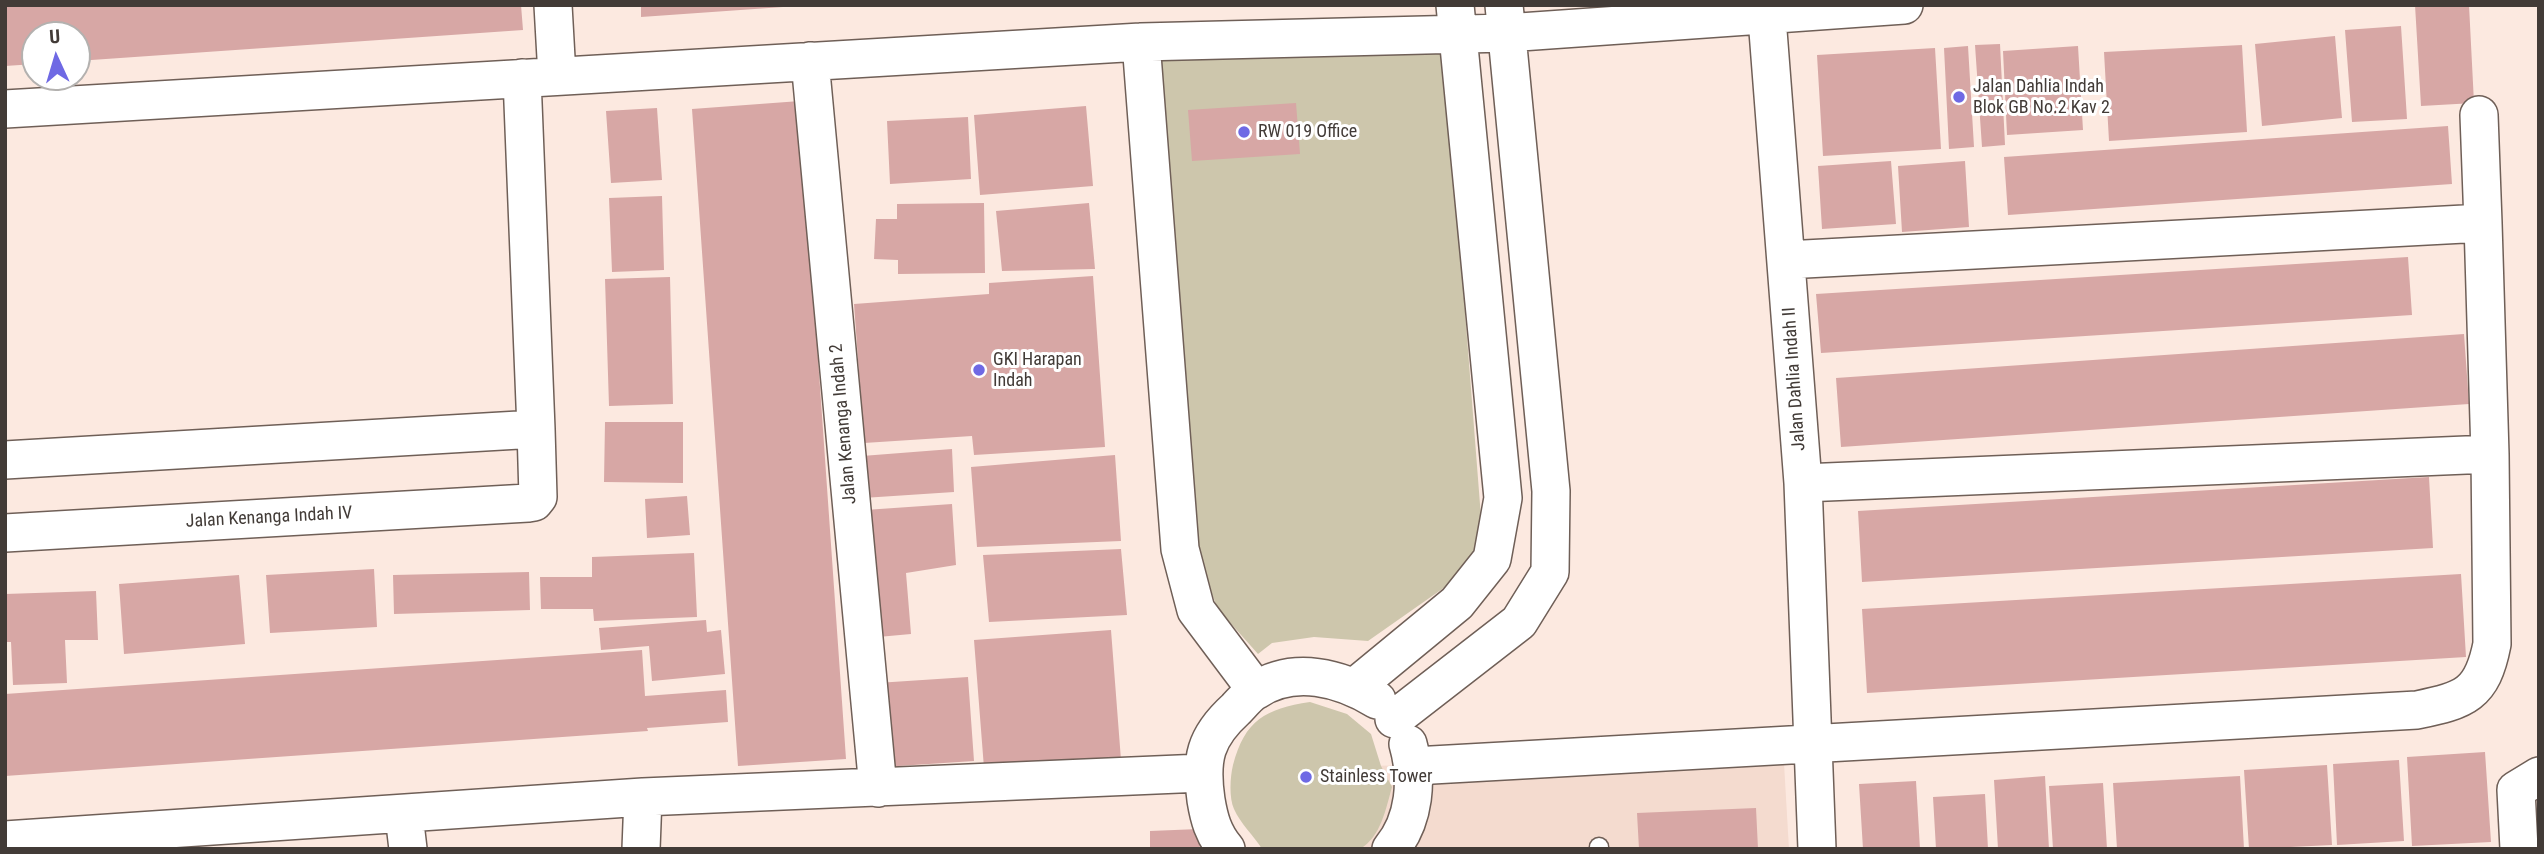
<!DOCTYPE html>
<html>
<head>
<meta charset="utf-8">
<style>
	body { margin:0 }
	#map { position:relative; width:2544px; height:854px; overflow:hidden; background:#fce9e0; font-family:"Roboto Condensed",sans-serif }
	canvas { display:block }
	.frame { position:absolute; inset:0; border:7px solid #423b37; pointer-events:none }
	.north { position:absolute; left:21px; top:21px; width:70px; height:70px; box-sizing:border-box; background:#fff; border:2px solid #b3b1af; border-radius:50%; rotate:356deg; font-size:19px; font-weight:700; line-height:28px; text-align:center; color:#423b37 }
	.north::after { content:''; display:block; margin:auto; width:24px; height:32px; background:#6f69e4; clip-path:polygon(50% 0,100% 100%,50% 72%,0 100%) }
</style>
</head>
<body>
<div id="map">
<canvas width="2544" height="854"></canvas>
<div class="frame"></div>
<div class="north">U</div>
</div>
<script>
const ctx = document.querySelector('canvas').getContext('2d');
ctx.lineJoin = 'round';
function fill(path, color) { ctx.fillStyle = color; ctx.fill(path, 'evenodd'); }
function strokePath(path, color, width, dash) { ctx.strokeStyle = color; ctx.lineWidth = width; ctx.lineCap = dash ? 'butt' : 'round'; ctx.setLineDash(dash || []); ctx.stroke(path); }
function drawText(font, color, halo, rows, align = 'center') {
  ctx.font = font + ' "Roboto Condensed",sans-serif'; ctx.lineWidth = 6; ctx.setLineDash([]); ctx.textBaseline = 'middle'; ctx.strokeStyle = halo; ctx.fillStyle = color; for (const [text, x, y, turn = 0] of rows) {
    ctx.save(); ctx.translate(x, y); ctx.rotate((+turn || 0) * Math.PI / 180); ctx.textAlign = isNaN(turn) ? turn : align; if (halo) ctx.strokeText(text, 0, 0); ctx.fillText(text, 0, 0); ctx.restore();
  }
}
fill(new Path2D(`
	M 1784,763 L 1789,849 L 1338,849 L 1333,766 Z`), '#f4dbcf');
fill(new Path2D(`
	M 1444,42 L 1482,530 L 1465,573 L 1368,641 L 1314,637 L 1272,643 L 1258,654 L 1218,609 L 1194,550 L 1161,57 Z
	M 1310,702 L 1347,714 L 1371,734 L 1381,766 L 1392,787 C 1386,808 1381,837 1360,849 L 1262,849 C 1254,836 1240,823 1234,809 C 1229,798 1230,777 1233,765 C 1245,720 1265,709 1310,702 Z`), '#cdc6ac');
fill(new Path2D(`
	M 5,5 L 521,5 L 523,30 L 77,61 L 77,35 L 35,35 L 35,64 L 5,66 Z
	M 641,5 L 783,5 L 783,7 L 641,17 Z
	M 2415,5 L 2469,5 L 2474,103 L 2421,106 Z
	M 2401,26 L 2407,119 L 2352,122 L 2345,30 Z
	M 2335,36 L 2342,118 L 2262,126 L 2255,44 Z
	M 2000,44 L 2005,145 L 1982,147 L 1975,45 Z
	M 2242,45 L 2247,132 L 2109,141 L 2104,52 Z
	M 1968,46 L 1974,147 L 1949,149 L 1944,48 Z
	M 2078,46 L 2083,130 L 2007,135 L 2003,51 Z
	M 1935,48 L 1941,149 L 1823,156 L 1817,55 Z
	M 800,101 L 846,759 L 738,766 L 692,109 Z
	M 1296,103 L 1300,154 L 1192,161 L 1188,110 Z
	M 1086,106 L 1093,186 L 980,195 L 974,115 Z
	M 657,108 L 662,180 L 611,183 L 606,111 Z
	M 968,117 L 971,179 L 890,184 L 887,121 Z
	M 2448,126 L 2452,184 L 2008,215 L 2004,157 Z
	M 1891,161 L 1896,224 L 1822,229 L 1818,166 Z
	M 1965,161 L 1969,227 L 1902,232 L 1898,166 Z
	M 662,196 L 664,270 L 612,272 L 609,198 Z
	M 984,203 L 985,273 L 898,274 L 898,260 L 874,259 L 876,219 L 897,219 L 897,204 Z
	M 1089,203 L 1095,269 L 1002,271 L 996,211 Z
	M 2408,257 L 2412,315 L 1821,353 L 1816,294 Z
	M 1093,276 L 1105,447 L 974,455 L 972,436 L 864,443 L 854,304 L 989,294 L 989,283 Z
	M 670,277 L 673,404 L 609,406 L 605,279 Z
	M 2464,334 L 2469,404 L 1841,447 L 1836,378 Z
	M 605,422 L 683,422 L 683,483 L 604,482 Z
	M 952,449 L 954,492 L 863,498 L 862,456 Z
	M 1115,455 L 1121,541 L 977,547 L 971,467 Z
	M 2429,477 L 2433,548 L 1862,582 L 1858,511 Z
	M 687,496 L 690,535 L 647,538 L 645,499 Z
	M 952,504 L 956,565 L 906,573 L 911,634 L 878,637 L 865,510 Z
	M 1121,549 L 1127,615 L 989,622 L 983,555 Z
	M 694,553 L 697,617 L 594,621 L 593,609 L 541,609 L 540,577 L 592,577 L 592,557 Z
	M 374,569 L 377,627 L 270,633 L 266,575 Z
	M 529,572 L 530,610 L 394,614 L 393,575 Z
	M 2461,574 L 2466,657 L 1867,693 L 1862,609 Z
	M 239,575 L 245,644 L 124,654 L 119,584 Z
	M 96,591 L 98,640 L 65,640 L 67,683 L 13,685 L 11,642 L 5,642 L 5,594 Z
	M 706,620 L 707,632 L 721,630 L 725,674 L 652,681 L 649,646 L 601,650 L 599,628 Z
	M 1111,630 L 1121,760 L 984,768 L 974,640 Z
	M 642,650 L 645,696 L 726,690 L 728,722 L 647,728 L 648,731 L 5,776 L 5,694 Z
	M 968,677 L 974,761 L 883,767 L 877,683 Z
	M 2485,752 L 2491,842 L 2412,846 L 2407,757 Z
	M 2399,760 L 2404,841 L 2337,845 L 2333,764 Z
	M 2327,765 L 2332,845 L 2249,849 L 2244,770 Z
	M 2045,776 L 2049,849 L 1998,849 L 1994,780 Z
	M 2240,776 L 2244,849 L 2117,849 L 2113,783 Z
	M 1916,781 L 1920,849 L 1863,849 L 1859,784 Z
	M 2103,783 L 2107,849 L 2053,849 L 2049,786 Z
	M 1985,794 L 1988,849 L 1936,849 L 1933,797 Z
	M 1756,808 L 1758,849 L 1639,849 L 1637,813 Z
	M 1199,829 L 1200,849 L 1150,849 L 1150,831 Z`), '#d7a7a5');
const lane = new Path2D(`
	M 1599,847 L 1599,849`);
const street = new Path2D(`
	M 553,5 L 557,76
	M 1766,5 L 1803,483 L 1817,849
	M 1141,42 L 1180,549 L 1196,610 L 1256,690
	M 810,61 L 878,788
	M 522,78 L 536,429
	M 5,109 L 1141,42 L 1506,33 L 1904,5
	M 2479,115 L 2483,223
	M 5,460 L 536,429 L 538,497 L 534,502 L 528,503 L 5,533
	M 1803,483 L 2490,454
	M 1355,687 L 1457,603 L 1492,559 L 1503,498 L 1455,5
	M 1394,719 L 1519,622 L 1550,572 L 1551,491 L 1504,5
	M 1414,766 L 2417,710 C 2465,700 2482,695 2492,644 L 2490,454 L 2483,223 L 1786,260
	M 404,815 L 408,849
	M 5,840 L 643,797 L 1202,773
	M 641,849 L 643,797
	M 1226,849 C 1213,834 1209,818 1206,800 C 1200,759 1205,737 1236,709 C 1242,703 1248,695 1255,691 C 1294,665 1341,678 1377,700
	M 1391,849 C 1415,820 1418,779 1408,744
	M 2519,849 L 2516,790 L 2539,776`);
strokePath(lane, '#6f5f57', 21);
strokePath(street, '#6f5f57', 40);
strokePath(lane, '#fff', 18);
strokePath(street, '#fff', 37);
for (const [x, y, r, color] of [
	[1959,97,7,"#6f69e4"],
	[1244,132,7,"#6f69e4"],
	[979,370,7,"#6f69e4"],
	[1306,777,7,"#6f69e4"]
]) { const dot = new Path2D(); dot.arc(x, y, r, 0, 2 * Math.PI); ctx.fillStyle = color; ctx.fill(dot); strokePath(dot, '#fff', 2.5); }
drawText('18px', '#423b37', '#fff', [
	["Jalan Dahlia Indah",1973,87],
	["Blok GB No.2 Kav 2",1973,108],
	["RW 019 Office",1258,132],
	["GKI Harapan",993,360],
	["Indah",993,381],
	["Stainless Tower",1320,777]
], 'left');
drawText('18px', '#423b37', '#fff', [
	["Jalan Dahlia Indah II",1795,379,-94],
	["Jalan Kenanga Indah 2",844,424,-95],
	["Jalan Kenanga Indah IV",269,518,-3]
]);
</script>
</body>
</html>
